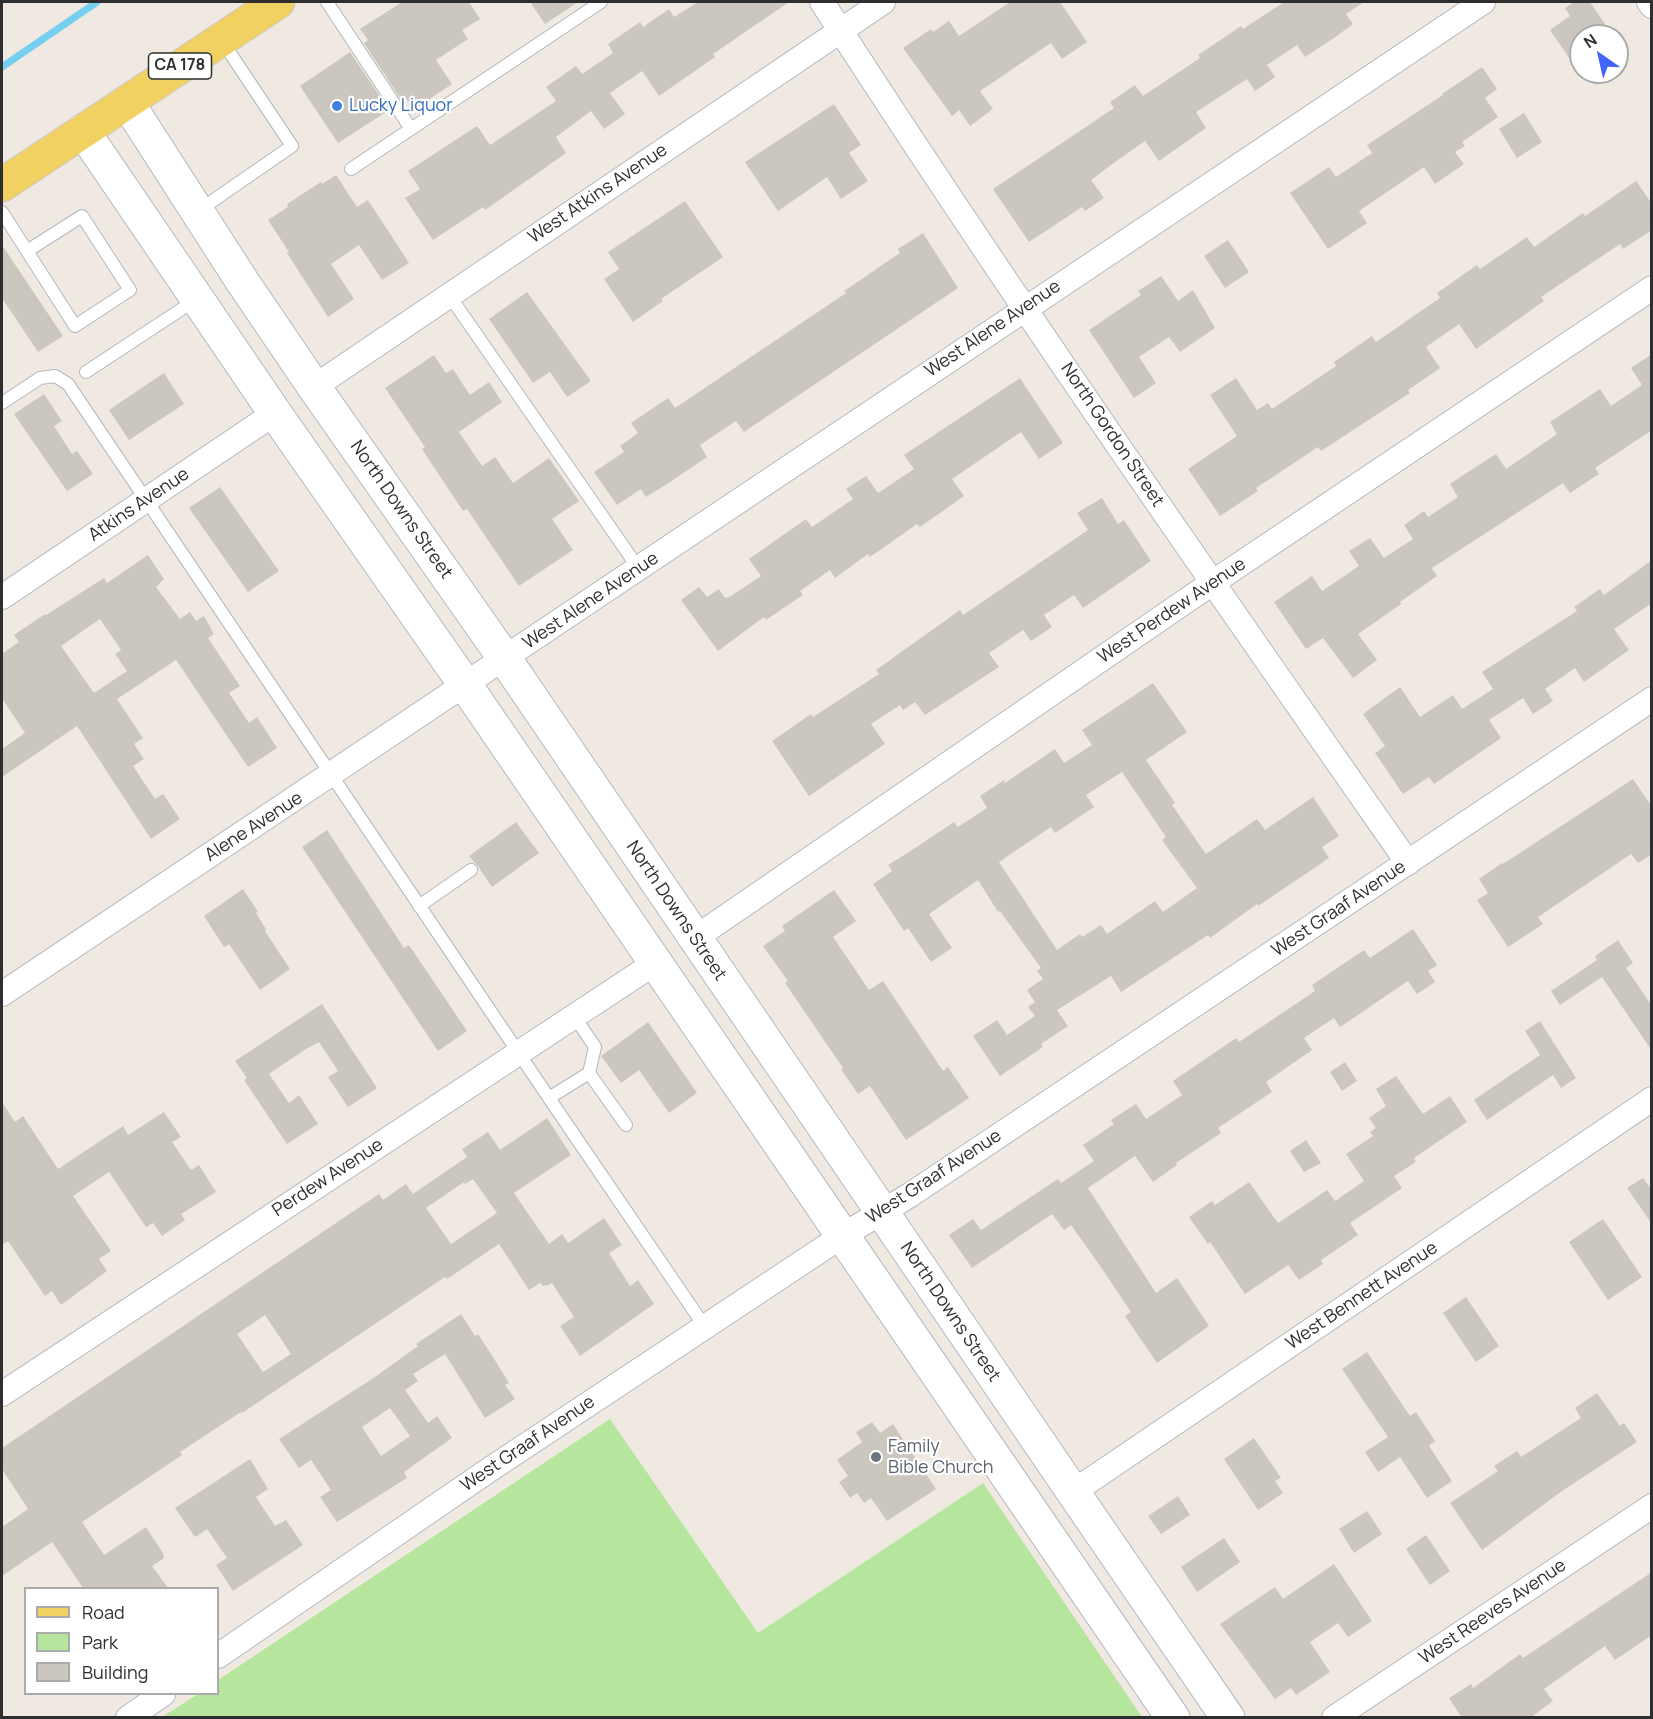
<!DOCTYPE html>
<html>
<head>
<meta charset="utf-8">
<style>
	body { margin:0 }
	#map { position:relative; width:1653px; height:1719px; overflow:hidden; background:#efe9e1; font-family:Manrope,sans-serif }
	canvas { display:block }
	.frame { position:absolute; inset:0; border:3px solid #2e2e2e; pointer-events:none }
	.legend { position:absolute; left:24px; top:1587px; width:195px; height:108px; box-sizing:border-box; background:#fff; border:2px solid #ababab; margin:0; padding:8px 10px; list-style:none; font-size:18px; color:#2e2e2e }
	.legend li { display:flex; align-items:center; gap:12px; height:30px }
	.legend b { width:30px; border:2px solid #ababab }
	.north { position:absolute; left:1569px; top:24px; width:60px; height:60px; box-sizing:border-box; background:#fff; border:2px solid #ababab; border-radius:50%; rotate:326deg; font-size:16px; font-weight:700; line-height:24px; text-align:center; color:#2e2e2e }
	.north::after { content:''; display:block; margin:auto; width:21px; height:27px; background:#4264fb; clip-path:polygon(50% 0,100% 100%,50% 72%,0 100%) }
</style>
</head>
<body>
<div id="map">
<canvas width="1653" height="1719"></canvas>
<div class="frame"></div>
<ul class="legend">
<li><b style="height:8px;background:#f2d163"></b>Road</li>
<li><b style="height:16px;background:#b6e59e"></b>Park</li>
<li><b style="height:16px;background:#cbc7bf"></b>Building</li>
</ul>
<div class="north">N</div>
</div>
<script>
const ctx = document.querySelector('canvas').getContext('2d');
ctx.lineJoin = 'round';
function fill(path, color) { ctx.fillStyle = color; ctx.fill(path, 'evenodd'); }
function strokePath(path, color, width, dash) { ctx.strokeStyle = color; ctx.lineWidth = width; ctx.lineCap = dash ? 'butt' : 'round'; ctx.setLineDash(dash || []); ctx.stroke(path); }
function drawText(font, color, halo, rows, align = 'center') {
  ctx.font = font + ' Manrope,sans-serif'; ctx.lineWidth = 4.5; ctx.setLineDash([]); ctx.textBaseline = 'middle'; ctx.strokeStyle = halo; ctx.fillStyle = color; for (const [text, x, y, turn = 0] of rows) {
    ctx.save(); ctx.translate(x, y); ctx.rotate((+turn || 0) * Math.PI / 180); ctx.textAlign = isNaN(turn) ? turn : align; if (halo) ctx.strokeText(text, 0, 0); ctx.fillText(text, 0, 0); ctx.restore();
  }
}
fill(new Path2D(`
	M 610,1419 L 758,1633 L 983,1483 L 1142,1717 L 162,1717 L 198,1694 L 218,1694 L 218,1680 Z`), '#b6e59e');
strokePath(new Path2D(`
	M 2,67 L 97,2`), '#75cff0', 7);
fill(new Path2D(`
	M 402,2 L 469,2 L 480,19 L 462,30 L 468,39 L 436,60 L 452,84 L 413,110 L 406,98 L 402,101 L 364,43 L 368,40 L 360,29 Z
	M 530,2 L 578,2 L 545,24 Z
	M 698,2 L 789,2 L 713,54 L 715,57 L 659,96 L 642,71 L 610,93 L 625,114 L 604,129 L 591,111 L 556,137 L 566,153 L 485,210 L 483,207 L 433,240 L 405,198 L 420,189 L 408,171 L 477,126 L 490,145 L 556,101 L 546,87 L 576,66 L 582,74 L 613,53 L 608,44 L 640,22 L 643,27 L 669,9 L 674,17 Z
	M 1010,2 L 1060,2 L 1087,42 L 1062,59 L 1051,43 L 980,91 L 993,109 L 970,126 L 959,110 L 952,116 L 903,48 L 931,29 L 933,32 L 949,21 L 959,36 Z
	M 1284,2 L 1364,2 L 1346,14 L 1353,24 L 1334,38 L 1305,57 L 1297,45 L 1267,65 L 1275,77 L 1255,91 L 1247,79 L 1196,112 L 1206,128 L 1159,161 L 1145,141 L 1115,162 L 1091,180 L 1104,198 L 1085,211 L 1082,207 L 1029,242 L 993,189 L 1114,108 L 1110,102 L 1135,85 L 1143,96 L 1200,58 L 1198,55 L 1241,26 L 1243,29 Z
	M 1574,2 L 1590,2 L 1613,36 L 1581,36 L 1581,75 L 1550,30 L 1570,16 L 1565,8 Z
	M 350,52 L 389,110 L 338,143 L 300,86 Z
	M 1482,67 L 1497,89 L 1485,98 L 1498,117 L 1462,142 L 1465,146 L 1455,152 L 1464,164 L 1435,184 L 1424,167 L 1359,211 L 1367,223 L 1328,249 L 1290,193 L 1329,167 L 1336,177 L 1372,153 L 1367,145 L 1443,95 L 1442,94 Z
	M 834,104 L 861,145 L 849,153 L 868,181 L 841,199 L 827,177 L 778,211 L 745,162 Z
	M 1524,113 L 1542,142 L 1517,158 L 1499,129 Z
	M 336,175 L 357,207 L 368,200 L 409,263 L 382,280 L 359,245 L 331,264 L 354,299 L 328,317 L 287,253 L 289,252 L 268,220 L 288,207 L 287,204 L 321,182 L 322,184 Z
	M 1636,181 L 1652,204 L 1652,230 L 1623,249 L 1620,244 L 1541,297 L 1544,301 L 1476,349 L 1459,324 L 1426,347 L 1440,368 L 1408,390 L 1410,393 L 1321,451 L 1318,447 L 1256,488 L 1258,491 L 1220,516 L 1188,469 L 1237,436 L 1210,395 L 1236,378 L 1257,410 L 1268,403 L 1272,409 L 1336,366 L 1334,362 L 1372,336 L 1376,342 L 1440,298 L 1437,293 L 1477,265 L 1480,269 L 1527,237 L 1534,247 L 1583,213 L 1585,216 Z
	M 685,201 L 723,257 L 661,299 L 663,301 L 633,322 L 604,279 L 619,269 L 608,252 Z
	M 923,233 L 958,288 L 744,432 L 736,421 L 700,445 L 707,457 L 670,482 L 646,497 L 641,489 L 617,505 L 594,472 L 624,452 L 620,446 L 638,433 L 631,423 L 668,398 L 675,408 L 846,293 L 844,291 L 900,253 L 898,249 Z
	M 1228,240 L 1249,272 L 1225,288 L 1204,256 Z
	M 2,245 L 63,336 L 38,352 L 2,298 Z
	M 1161,276 L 1178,301 L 1193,290 L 1215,328 L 1180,352 L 1169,337 L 1139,357 L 1156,383 L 1134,398 L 1089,330 L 1141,295 L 1138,291 Z
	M 527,292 L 591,381 L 567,397 L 550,372 L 533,383 L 489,319 Z
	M 1652,354 L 1652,430 L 1595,468 L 1599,474 L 1570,493 L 1563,483 L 1432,568 L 1437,576 L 1400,602 L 1401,604 L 1358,634 L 1377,660 L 1353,678 L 1323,638 L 1306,649 L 1274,602 L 1312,576 L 1322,591 L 1359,566 L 1349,551 L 1370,538 L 1384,558 L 1413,539 L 1404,525 L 1424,511 L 1428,517 L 1458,497 L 1450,484 L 1471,470 L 1496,454 L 1506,469 L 1557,434 L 1550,422 L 1600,389 L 1611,406 L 1642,385 L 1631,368 Z
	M 434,355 L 446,373 L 453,369 L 470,395 L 489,382 L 502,402 L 459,432 L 482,466 L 495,457 L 513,483 L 549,458 L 579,501 L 552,519 L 573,550 L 519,586 L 467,509 L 463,511 L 422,449 L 425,447 L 385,388 Z
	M 164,373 L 184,404 L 129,440 L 109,410 Z
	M 1020,378 L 1063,443 L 1039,459 L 1021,432 L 952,479 L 964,496 L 920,527 L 917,524 L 870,557 L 868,554 L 835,578 L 830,570 L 800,591 L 803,595 L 766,620 L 764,617 L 718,651 L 681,600 L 699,587 L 707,597 L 719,589 L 725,598 L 731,596 L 761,576 L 749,559 L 806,519 L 812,527 L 853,499 L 846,489 L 866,476 L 878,493 L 914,469 L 904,455 Z
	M 44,394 L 62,421 L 54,426 L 72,454 L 77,451 L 93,474 L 67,491 L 14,414 Z
	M 220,487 L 279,571 L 248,592 L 189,508 Z
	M 1102,498 L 1118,524 L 1124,520 L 1151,561 L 1083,608 L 1074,595 L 1044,615 L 1052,627 L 1031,641 L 1023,630 L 989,653 L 999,667 L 925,715 L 915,702 L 903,710 L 900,705 L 871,724 L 885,744 L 809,796 L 772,741 L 811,714 L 813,717 L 879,674 L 876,670 L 960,610 L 963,615 L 1088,530 L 1077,513 Z
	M 148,555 L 164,579 L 156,587 L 180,619 L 190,612 L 196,621 L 204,616 L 214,634 L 208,638 L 240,686 L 229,693 L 249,723 L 257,717 L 277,748 L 248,767 L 176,660 L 117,699 L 143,738 L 134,744 L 144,759 L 133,766 L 155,799 L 163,794 L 180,819 L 151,839 L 77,726 L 2,777 L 2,749 L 25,733 L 2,698 L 2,654 L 19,642 L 14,635 L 45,614 L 46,615 L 104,578 L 107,583 ZM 100,619 L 121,650 L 115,654 L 127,671 L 94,693 L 61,646 Z
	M 1652,560 L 1652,603 L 1614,629 L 1629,650 L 1584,682 L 1575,668 L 1545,689 L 1553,701 L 1533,714 L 1523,698 L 1489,720 L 1501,738 L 1434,784 L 1429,777 L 1403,794 L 1375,753 L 1385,746 L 1363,714 L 1400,687 L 1420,717 L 1453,695 L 1462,709 L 1493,689 L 1482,672 L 1577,611 L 1574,607 L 1600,589 L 1604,595 Z
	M 1153,683 L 1187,732 L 1146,760 L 1175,803 L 1172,805 L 1206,854 L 1257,819 L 1265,830 L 1313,797 L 1339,836 L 1322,847 L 1329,858 L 1258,906 L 1257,904 L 1210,938 L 1208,935 L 1121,992 L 1111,976 L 1057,1010 L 1068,1026 L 1041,1044 L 1043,1047 L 1000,1076 L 973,1036 L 997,1020 L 1007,1035 L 1035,1016 L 1028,1007 L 1035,1002 L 1027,990 L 1043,979 L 1037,971 L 1041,968 L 1000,911 L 998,912 L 978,880 L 929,914 L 952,948 L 931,962 L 908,928 L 904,931 L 873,884 L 892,871 L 888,865 L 906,854 L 954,822 L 958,827 L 987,808 L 980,796 L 1004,780 L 1005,783 L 1055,749 L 1064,763 L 1092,745 L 1082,730 ZM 1122,772 L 1166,837 L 1162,840 L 1197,888 L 1163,912 L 1155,901 L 1107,934 L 1101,925 L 1082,937 L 1080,934 L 1057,950 L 999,862 L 1051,827 L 1055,833 L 1094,807 L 1086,795 Z
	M 1633,779 L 1652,807 L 1652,854 L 1638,863 L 1631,854 L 1538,917 L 1543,924 L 1508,947 L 1477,900 L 1488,893 L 1479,879 L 1502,863 L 1503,864 Z
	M 516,822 L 539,853 L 492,887 L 477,865 L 469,856 Z
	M 327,830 L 404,948 L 409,945 L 467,1031 L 438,1051 L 302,847 Z
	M 243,889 L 258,912 L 256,913 L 266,929 L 265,931 L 290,969 L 260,990 L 229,944 L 224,947 L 204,916 Z
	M 834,890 L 856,921 L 833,937 L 869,990 L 883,981 L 943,1071 L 948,1067 L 969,1098 L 906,1140 L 870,1086 L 858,1094 L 841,1069 L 843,1068 L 785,983 L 788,981 L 763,946 L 785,931 L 782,926 Z
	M 1413,929 L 1437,965 L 1428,971 L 1435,982 L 1417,994 L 1408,981 L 1340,1027 L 1334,1018 L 1304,1038 L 1312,1050 L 1266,1082 L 1272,1092 L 1218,1128 L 1221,1133 L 1176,1163 L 1177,1165 L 1153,1182 L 1135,1156 L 1088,1188 L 1156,1293 L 1177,1278 L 1209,1326 L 1157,1363 L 1125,1316 L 1131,1312 L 1098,1263 L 1071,1225 L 1064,1230 L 1052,1214 L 972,1268 L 949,1235 L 973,1219 L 981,1230 L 1058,1179 L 1061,1183 L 1094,1161 L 1083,1145 L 1114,1124 L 1111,1120 L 1136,1104 L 1146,1119 L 1182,1095 L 1173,1081 L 1236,1038 L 1239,1042 L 1315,991 L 1312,985 L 1364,950 L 1370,958 Z
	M 1618,940 L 1633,963 L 1626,968 L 1652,1006 L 1652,1051 L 1602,977 L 1560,1005 L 1551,991 L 1597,960 L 1595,956 Z
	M 322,1004 L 377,1088 L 348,1107 L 328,1077 L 338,1071 L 319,1042 L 306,1049 L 269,1074 L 289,1103 L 299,1095 L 318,1124 L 287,1144 L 244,1080 L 247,1078 L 235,1061 Z
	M 1540,1021 L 1576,1078 L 1561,1088 L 1553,1075 L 1487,1120 L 1474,1100 L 1540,1055 L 1525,1031 Z
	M 648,1022 L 697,1093 L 669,1113 L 639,1070 L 621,1083 L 601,1056 Z
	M 1345,1062 L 1357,1081 L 1342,1091 L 1330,1072 Z
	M 1396,1076 L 1423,1114 L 1450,1096 L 1467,1122 L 1414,1158 L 1416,1162 L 1394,1176 L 1402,1188 L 1350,1223 L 1358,1235 L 1321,1260 L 1323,1264 L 1299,1280 L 1288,1265 L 1245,1294 L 1210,1242 L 1208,1244 L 1189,1217 L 1212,1201 L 1215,1205 L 1249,1182 L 1278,1223 L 1327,1190 L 1335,1201 L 1364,1181 L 1346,1154 L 1373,1136 L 1370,1132 L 1376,1128 L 1369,1118 L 1386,1106 L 1376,1089 Z
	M 2,1102 L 15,1122 L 23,1116 L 58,1169 L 123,1126 L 128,1135 L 164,1112 L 181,1137 L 172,1142 L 191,1170 L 199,1165 L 216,1192 L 181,1214 L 185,1220 L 162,1236 L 153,1223 L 146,1227 L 109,1172 L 73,1196 L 111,1251 L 99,1259 L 107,1271 L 61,1305 L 52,1291 L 45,1296 L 8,1241 L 2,1245 Z
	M 547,1118 L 571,1155 L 514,1193 L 549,1244 L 562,1234 L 568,1243 L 604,1218 L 622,1245 L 609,1253 L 630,1286 L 638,1280 L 654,1304 L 580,1356 L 560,1326 L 574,1317 L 552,1283 L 546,1286 L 545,1285 L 543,1286 L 540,1283 L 529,1290 L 499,1244 L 447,1279 L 445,1277 L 242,1413 L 241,1412 L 180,1452 L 182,1455 L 82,1522 L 104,1555 L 146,1527 L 163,1553 L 164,1558 L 152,1566 L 168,1588 L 83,1588 L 52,1542 L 2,1576 L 2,1527 L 28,1509 L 2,1469 L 2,1448 L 379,1194 L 383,1200 L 406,1184 L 413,1194 L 467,1157 L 462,1149 L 488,1132 L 500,1150 ZM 473,1179 L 497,1213 L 451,1244 L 426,1208 L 464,1182 L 465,1184 ZM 265,1315 L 291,1354 L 263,1372 L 237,1334 Z
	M 1306,1140 L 1321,1163 L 1304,1172 L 1290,1151 Z
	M 1643,1178 L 1652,1190 L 1652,1224 L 1627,1188 Z
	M 1603,1219 L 1642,1277 L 1608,1300 L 1569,1242 Z
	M 1466,1297 L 1499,1346 L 1476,1362 L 1443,1313 Z
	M 461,1314 L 475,1336 L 478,1334 L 493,1357 L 509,1383 L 505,1385 L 515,1399 L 485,1418 L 445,1354 L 413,1374 L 418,1381 L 405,1390 L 428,1423 L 437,1416 L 452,1438 L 404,1472 L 407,1478 L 337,1522 L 320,1497 L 331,1490 L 311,1460 L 299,1468 L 279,1439 L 375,1377 L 418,1346 L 416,1344 ZM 390,1408 L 410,1436 L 381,1456 L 362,1427 Z
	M 1367,1352 L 1410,1416 L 1416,1412 L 1435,1441 L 1429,1446 L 1452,1481 L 1427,1498 L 1400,1457 L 1378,1472 L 1365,1452 L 1388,1437 L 1342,1369 Z
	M 1597,1393 L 1620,1426 L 1624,1423 L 1637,1442 L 1562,1491 L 1482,1550 L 1450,1503 L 1498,1471 L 1494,1466 L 1517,1451 L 1521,1457 L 1581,1418 L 1575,1408 Z
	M 872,1422 L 880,1433 L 893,1424 L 936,1489 L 887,1521 L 871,1498 L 864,1503 L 857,1493 L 850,1498 L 839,1482 L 848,1476 L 837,1460 L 862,1442 L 856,1432 Z
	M 1254,1438 L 1281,1478 L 1275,1481 L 1283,1493 L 1258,1510 L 1224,1459 Z
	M 250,1459 L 268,1489 L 256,1497 L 275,1526 L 286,1520 L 303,1545 L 233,1591 L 216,1565 L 227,1558 L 207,1529 L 195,1537 L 175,1508 Z
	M 1178,1496 L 1190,1515 L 1161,1534 L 1148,1516 Z
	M 1367,1511 L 1382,1534 L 1354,1553 L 1339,1529 Z
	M 1426,1535 L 1450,1571 L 1430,1585 L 1406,1549 Z
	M 1224,1538 L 1240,1562 L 1197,1592 L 1181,1567 Z
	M 1334,1564 L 1372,1621 L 1348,1637 L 1338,1623 L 1310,1642 L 1330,1672 L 1296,1695 L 1291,1688 L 1275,1699 L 1220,1624 L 1275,1587 L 1283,1599 Z
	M 1652,1572 L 1652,1635 L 1615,1660 L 1605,1646 L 1544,1689 L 1553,1701 L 1530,1718 L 1462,1718 L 1449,1698 L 1471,1684 L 1473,1688 L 1520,1654 L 1523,1658 Z`), '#cbc7bf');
const lane = new Path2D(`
	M 327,2 L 411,129
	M 351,169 L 601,2
	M 198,211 L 292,146 L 222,41
	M 2,212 L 75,326 L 130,290 L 82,216 L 27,251
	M 449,295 L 639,569
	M 86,372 L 197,299
	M 2,403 L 40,378 L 55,376 L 68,384 L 549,1098 L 705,1327
	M 419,906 L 471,870
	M 574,1016 L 595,1047 L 589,1073
	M 549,1098 L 589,1073 L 626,1125`);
const street = new Path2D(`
	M 822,2 C 1010,294 1209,578 1408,863
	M 1649,2 L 1652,6
	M 314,387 L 883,2
	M 2,597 L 275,413
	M 695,938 L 1212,583 L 1652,288
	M 2,994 C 497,666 989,332 1483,2
	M 2,1394 L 655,963
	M 1073,1492 L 1652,1099
	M 218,1656 L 489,1470 L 842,1236 L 910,1195 L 1652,699
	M 128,1718 L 163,1694
	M 1334,1718 L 1652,1506`);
const secondary = new Path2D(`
	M 127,102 L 242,281 L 314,387 L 505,659 L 1073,1492 L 1228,1718
	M 83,131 L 275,413 L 466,686 L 1173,1718`);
const primary = new Path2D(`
	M 2,185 L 278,2`);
strokePath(lane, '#b4b7c1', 14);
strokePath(street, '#b4b7c1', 26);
strokePath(secondary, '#b4b7c1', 35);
strokePath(primary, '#c9c9c9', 35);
strokePath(lane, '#fff', 12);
strokePath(street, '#fff', 24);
strokePath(secondary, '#fff', 33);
strokePath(primary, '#f2d163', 33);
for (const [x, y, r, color] of [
	[337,106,6,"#3f7fe0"],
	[876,1457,6,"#6b7280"]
]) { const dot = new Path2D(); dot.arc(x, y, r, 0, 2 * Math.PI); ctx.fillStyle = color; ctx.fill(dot); strokePath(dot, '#fff', 2); }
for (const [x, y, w] of [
	[180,66,63]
]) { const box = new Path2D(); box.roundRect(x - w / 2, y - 13, w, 26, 4.5); ctx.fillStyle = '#fff'; ctx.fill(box); strokePath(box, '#2e2e2e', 1.5); }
drawText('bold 16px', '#2e2e2e', null, [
	["CA 178",180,66]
]);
drawText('18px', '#366cbe', '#fff', [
	["Lucky Liquor",349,106]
], 'left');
drawText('18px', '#2e2e2e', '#fff', [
	["West Atkins Avenue",598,194,-34],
	["West Alene Avenue",993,329,-34],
	["North Gordon Street",1112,435,56],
	["Atkins Avenue",139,505,-34],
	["North Downs Street",401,510,55],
	["West Alene Avenue",591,601,-34],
	["West Perdew Avenue",1172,611,-34],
	["Alene Avenue",254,827,-33],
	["West Graaf Avenue",1339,909,-34],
	["North Downs Street",676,911,56],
	["West Graaf Avenue",934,1177,-33],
	["Perdew Avenue",328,1178,-33],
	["West Bennett Avenue",1362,1296,-34],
	["North Downs Street",950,1312,56],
	["West Graaf Avenue",528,1444,-34],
	["West Reeves Avenue",1493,1612,-34]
]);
drawText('18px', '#5b616d', '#fff', [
	["Family",888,1447],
	["Bible Church",888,1468]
], 'left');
</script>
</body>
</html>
